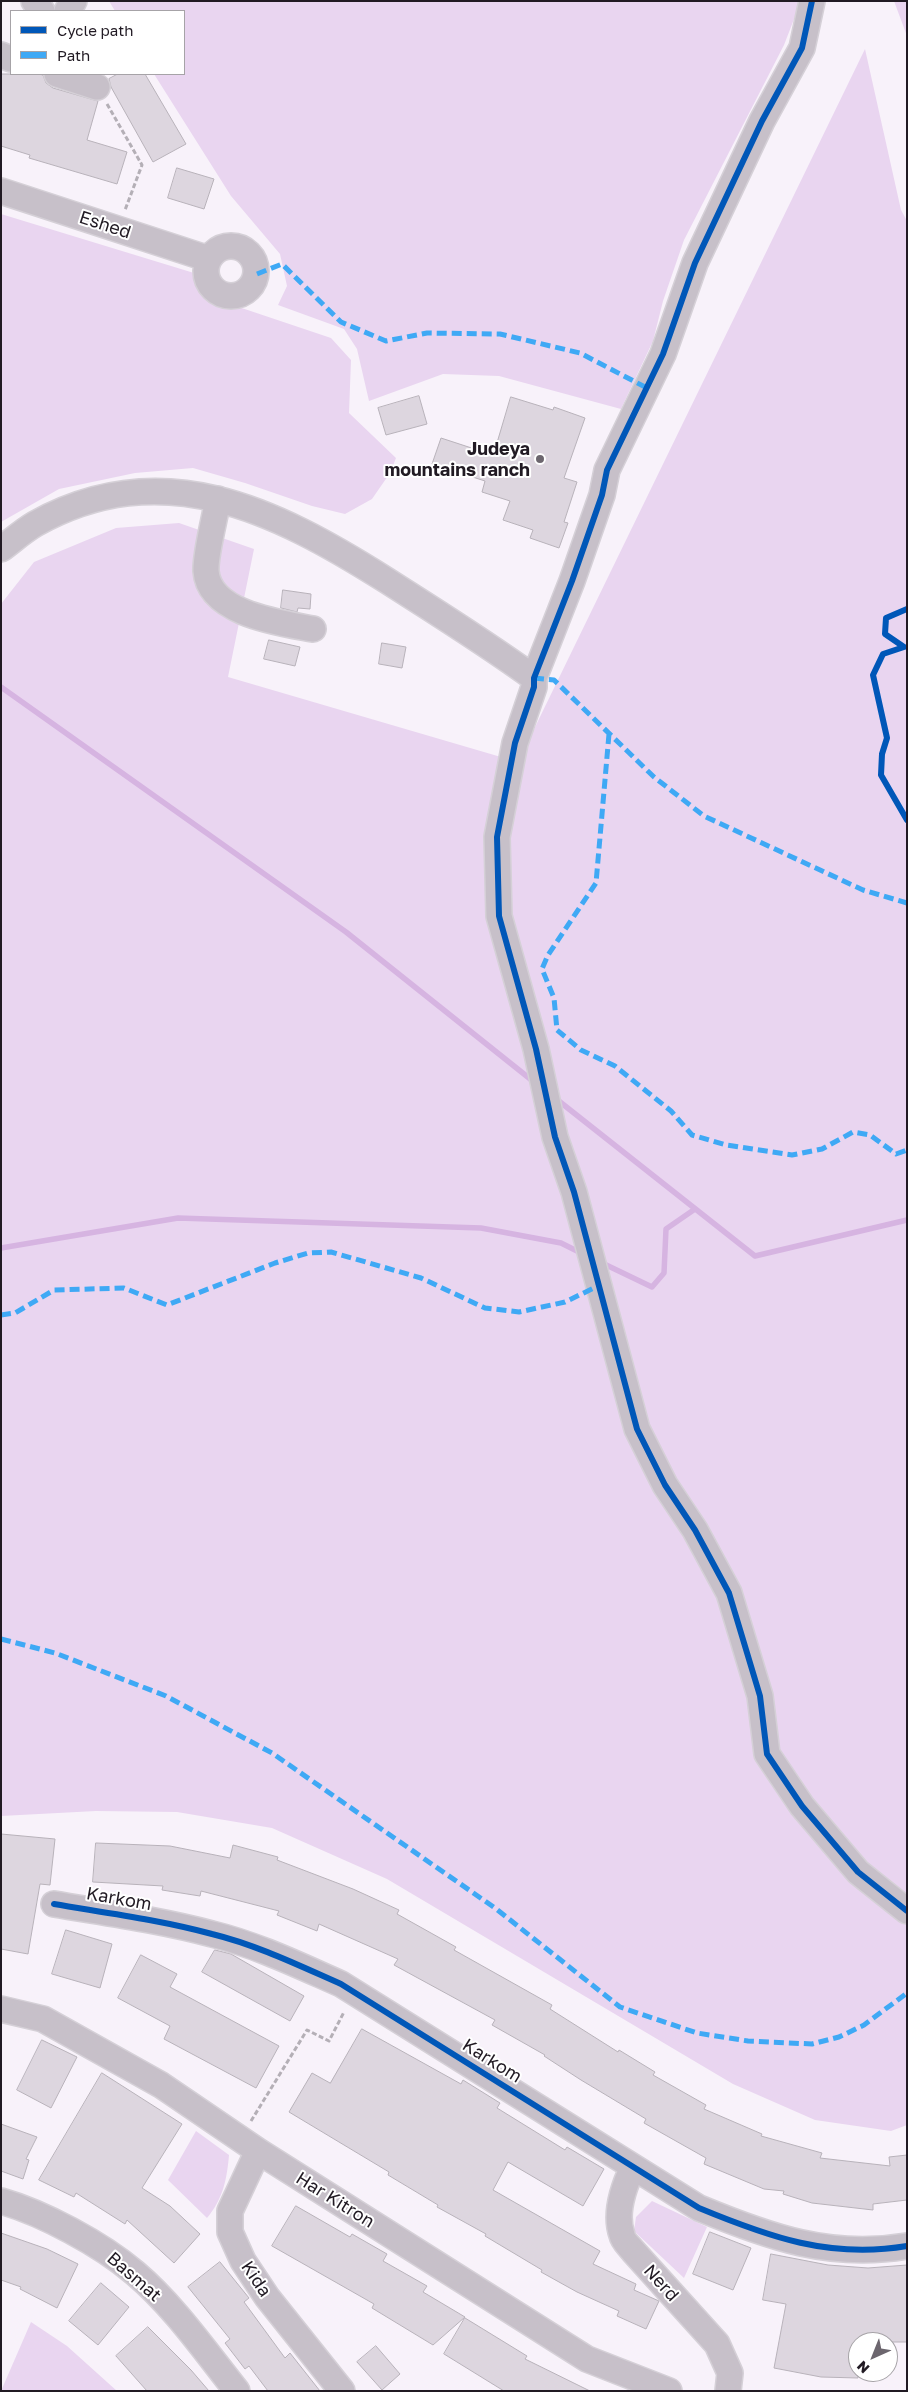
<!DOCTYPE html>
<html>
<head>
<meta charset="utf-8">
<style>
	body { margin:0 }
	#map { position:relative; width:908px; height:2392px; overflow:hidden; background:#f8f2fa; font-family:"Golos Text",sans-serif }
	canvas { display:block }
	.frame { position:absolute; inset:0; border:2px solid #211a23; pointer-events:none }
	.legend { position:absolute; left:10px; top:10px; width:175px; height:65px; box-sizing:border-box; background:#fff; border:1px solid #a6a3a7; margin:0; padding:6px 9px; list-style:none; font-size:15px; color:#211a23 }
	.legend li { display:flex; align-items:center; gap:10px; height:25px }
	.legend b { width:25px; border:1px solid #a6a3a7 }
	.north { position:absolute; left:848px; top:2332px; width:50px; height:50px; box-sizing:border-box; background:#fff; border:1px solid #a6a3a7; border-radius:50%; rotate:224deg; font-size:14px; font-weight:700; line-height:20px; text-align:center; color:#211a23 }
	.north::after { content:''; display:block; margin:auto; width:18px; height:22px; background:#6c666e; clip-path:polygon(50% 0,100% 100%,50% 72%,0 100%) }
</style>
</head>
<body>
<div id="map">
<canvas width="908" height="2392"></canvas>
<div class="frame"></div>
<ul class="legend">
<li><b style="height:6px;background:#0057b8"></b>Cycle path</li>
<li><b style="height:6px;background:#3fa9f5"></b>Path</li>
</ul>
<div class="north">N</div>
</div>
<script>
const ctx = document.querySelector('canvas').getContext('2d');
ctx.lineJoin = 'round';
function fill(path, color) { ctx.fillStyle = color; ctx.fill(path, 'evenodd'); }
function strokePath(path, color, width, dash) { ctx.strokeStyle = color; ctx.lineWidth = width; ctx.lineCap = dash ? 'butt' : 'round'; ctx.setLineDash(dash || []); ctx.stroke(path); }
function drawText(font, color, halo, rows, align = 'center') {
  ctx.font = font + ' "Golos Text",sans-serif'; ctx.lineWidth = 4; ctx.setLineDash([]); ctx.textBaseline = 'middle'; ctx.strokeStyle = halo; ctx.fillStyle = color; for (const [text, x, y, turn = 0] of rows) {
    ctx.save(); ctx.translate(x, y); ctx.rotate((+turn || 0) * Math.PI / 180); ctx.textAlign = isNaN(turn) ? turn : align; if (halo) ctx.strokeText(text, 0, 0); ctx.fillText(text, 0, 0); ctx.restore();
  }
}
fill(new Path2D(`
	M 109,1 L 801,1 L 784,45 L 684,240 L 663,301 L 653,341 L 621,409 L 499,376 L 443,374 L 369,401 L 357,349 L 344,329 L 278,305 L 287,286 L 280,254 L 231,196 L 154,74 L 184,74 L 184,11 L 115,11 Z
	M 894,1 L 907,1 L 907,36 Z
	M 865,49 L 901,210 L 907,221 L 907,2125 L 891,2131 L 815,2120 L 733,2084 L 387,1879 L 272,1828 L 177,1812 L 96,1811 L 1,1816 L 1,604 L 34,562 L 116,528 L 179,523 L 254,549 L 228,677 L 518,762 Z
	M 1,214 L 194,273 L 200,294 L 331,338 L 351,360 L 349,413 L 396,458 L 390,473 L 372,499 L 345,514 L 312,506 L 245,483 L 193,468 L 135,473 L 59,489 L 1,522 Z
	M 196,2131 L 229,2155 C 227,2179 223,2199 207,2218 L 168,2180 Z
	M 652,2201 L 707,2227 L 684,2278 L 634,2231 L 636,2217 Z
	M 31,2322 L 67,2346 L 117,2391 L 1,2391 Z`), '#e9d5f0');
strokePath(new Path2D(`
	M 1,687 L 346,932 L 534,1082
	M 555,1098 L 755,1256 L 907,1220
	M 1,1248 L 178,1218 L 481,1228 L 561,1243 L 583,1254
	M 600,1262 L 652,1287 L 664,1273 L 666,1229 L 695,1209`), '#d6b4e1', 5.5);
const building = new Path2D(`
	M 1,74 L 39,74 L 43,75 L 46,83 L 53,88 L 98,101 L 87,140 L 127,152 L 117,184 L 29,158 L 30,155 L 1,146 Z
	M 118,74 L 145,74 L 186,144 L 153,162 L 111,87 L 109,79 Z
	M 177,168 L 214,179 L 204,209 L 168,198 Z
	M 419,396 L 427,424 L 386,435 L 378,408 Z
	M 511,397 L 553,410 L 554,407 L 585,418 L 564,478 L 577,482 L 564,522 L 568,523 L 559,548 L 530,538 L 533,530 L 503,520 L 510,501 L 482,492 L 485,481 L 432,464 L 441,438 L 493,455 Z
	M 283,590 L 311,594 L 310,609 L 298,608 L 297,612 L 281,608 Z
	M 269,640 L 300,647 L 295,666 L 264,659 Z
	M 382,643 L 406,647 L 402,668 L 379,664 Z
	M 1,1834 L 55,1839 L 50,1885 L 40,1884 L 28,1954 L 1,1949 Z
	M 96,1843 L 170,1846 L 230,1858 L 233,1845 L 278,1857 L 277,1860 L 353,1889 L 399,1910 L 397,1914 L 456,1947 L 454,1950 L 552,2005 L 550,2009 L 618,2052 L 619,2050 L 655,2072 L 653,2075 L 706,2105 L 704,2109 L 762,2134 L 761,2136 L 822,2153 L 820,2158 L 890,2166 L 889,2157 L 907,2155 L 907,2200 L 873,2204 L 873,2210 L 812,2203 L 783,2194 L 784,2191 L 764,2189 L 704,2164 L 706,2158 L 644,2123 L 646,2119 L 581,2080 L 544,2056 L 545,2055 L 492,2025 L 495,2020 L 394,1965 L 398,1959 L 319,1924 L 317,1931 L 277,1915 L 279,1911 L 201,1891 L 200,1896 L 162,1890 L 163,1886 L 93,1882 Z
	M 66,1930 L 112,1944 L 100,1988 L 52,1974 Z
	M 215,1950 L 231,1954 L 304,1996 L 290,2021 L 202,1972 Z
	M 141,1955 L 177,1974 L 170,1987 L 279,2046 L 256,2088 L 164,2039 L 170,2026 L 118,1998 Z
	M 362,2029 L 461,2084 L 463,2080 L 500,2103 L 497,2108 L 565,2150 L 567,2147 L 604,2169 L 583,2206 L 508,2162 L 493,2190 L 600,2251 L 593,2264 L 636,2284 L 634,2290 L 659,2301 L 646,2329 L 617,2316 L 619,2311 L 577,2292 L 541,2272 L 542,2270 L 485,2236 L 486,2234 L 437,2207 L 438,2205 L 388,2175 L 389,2172 L 289,2112 L 312,2073 L 330,2083 Z
	M 42,2040 L 77,2057 L 51,2108 L 17,2090 Z
	M 102,2073 L 182,2124 L 142,2188 L 170,2206 L 200,2234 L 174,2263 L 127,2220 L 125,2224 L 76,2193 L 74,2197 L 39,2180 Z
	M 1,2124 L 37,2137 L 26,2159 L 29,2160 L 23,2179 L 1,2171 Z
	M 296,2206 L 350,2237 L 352,2234 L 387,2254 L 383,2261 L 427,2286 L 423,2292 L 465,2317 L 433,2345 L 372,2308 L 374,2304 L 272,2246 Z
	M 710,2232 L 751,2248 L 733,2290 L 693,2274 Z
	M 1,2233 L 47,2249 L 78,2264 L 57,2308 L 20,2289 L 21,2287 L 1,2280 Z
	M 771,2254 L 828,2265 L 868,2268 L 907,2265 L 907,2342 L 858,2342 L 858,2378 L 821,2377 L 774,2368 L 786,2304 L 763,2300 Z
	M 220,2262 L 249,2298 L 244,2302 L 285,2358 L 290,2353 L 320,2391 L 268,2391 L 249,2366 L 245,2369 L 225,2343 L 230,2339 L 188,2287 Z
	M 101,2283 L 129,2307 L 98,2345 L 69,2321 Z
	M 465,2318 L 527,2356 L 525,2359 L 590,2391 L 504,2391 L 444,2354 Z
	M 148,2327 L 191,2370 L 209,2391 L 147,2391 L 116,2356 Z
	M 376,2346 L 400,2374 L 382,2390 L 357,2362 Z`);
fill(building, '#ddd6df');
strokePath(building, '#b8b2ba', 1);
const minor = new Path2D(`
	M 34,1 L 42,11
	M 812,1 L 802,48 L 762,121 L 695,263 L 663,354 L 607,470 L 602,495 L 572,581 L 534,678 L 534,687 L 515,743 L 497,837 L 499,916 L 536,1049 L 555,1137 L 574,1192 L 637,1429 L 665,1485 L 695,1530 L 729,1593 L 760,1696 L 767,1754 L 802,1806 L 858,1872 L 907,1911
	M 67,11 L 74,1
	M 1,55 L 11,59
	M 57,74 L 97,87
	M 1,191 L 209,259
	M206 271a25 25 0 1 1 50 0a25 25 0 1 1-50 0Z
	M 218,499 C 215,518 205,555 206,571 C 209,614 281,623 313,629
	M 1,549 C 12,541 23,531 35,524 C 162,453 275,510 386,580 C 436,612 486,643 534,678
	M 54,1904 C 107,1913 160,1920 212,1934 C 257,1945 300,1966 341,1984 L 699,2208 C 769,2237 830,2259 907,2246
	M 1,2009 L 43,2019 L 161,2085 L 258,2151 L 587,2359 L 669,2391
	M 258,2151 L 230,2211 L 230,2232 L 243,2261 L 267,2297 L 342,2391
	M 633,2167 C 624,2186 614,2213 622,2235 C 623,2241 629,2246 633,2251 L 717,2344 L 730,2373 L 728,2391
	M 1,2201 C 43,2213 101,2244 135,2273 C 174,2306 205,2351 237,2391`);
strokePath(minor, '#d5d0d7', 28);
strokePath(new Path2D(`
	M 107,104 L 142,165 L 125,210
	M 251,2121 L 307,2030 L 329,2041 L 344,2012`), '#b4afb6', 3, [5, 2.5]);
strokePath(minor, '#c7c0c9', 25);
strokePath(new Path2D(`
	M 257,274 L 282,264 L 341,322 L 386,341 L 427,333 L 500,334 L 580,353 L 647,388
	M 534,678 L 554,680 L 654,777 L 704,816 L 863,890 L 907,903
	M 609,734 L 596,883 L 548,955 L 542,969 L 554,998 L 557,1030 L 581,1050 L 615,1066 L 671,1111 L 692,1135 L 726,1145 L 792,1155 L 822,1149 L 853,1132 L 870,1135 L 896,1154 L 907,1150
	M 1,1315 L 15,1313 L 54,1290 L 124,1288 L 167,1305 L 275,1263 L 308,1253 L 331,1252 L 421,1278 L 485,1308 L 519,1312 L 565,1302 L 598,1286
	M 1,1639 L 55,1653 L 166,1696 L 272,1753 L 495,1908 L 620,2007 L 697,2033 L 748,2041 L 812,2044 L 839,2037 L 864,2025 L 907,1993`), '#3fa9f5', 5, [10, 5]);
strokePath(new Path2D(`
	M 812,1 L 802,48 L 762,121 L 695,263 L 663,354 L 607,470 L 602,495 L 572,581 L 534,678 L 534,687 L 515,743 L 497,837 L 499,916 L 536,1049 L 555,1137 L 574,1192 L 637,1429 L 665,1485 L 695,1530 L 729,1593 L 760,1696 L 767,1754 L 802,1806 L 858,1872 L 907,1911
	M 907,609 L 886,618 L 885,634 L 904,647 L 883,654 L 873,675 L 887,738 L 882,754 L 881,775 L 907,820
	M 54,1904 C 107,1913 160,1920 212,1934 C 257,1945 300,1966 341,1984 L 699,2208 C 769,2237 830,2259 907,2246`), '#0057b8', 6);
for (const [x, y, r, color] of [
	[540,459,5,"#6c666e"]
]) { const dot = new Path2D(); dot.arc(x, y, r, 0, 2 * Math.PI); ctx.fillStyle = color; ctx.fill(dot); strokePath(dot, '#fff', 2); }
drawText('18px', '#211a23', '#fff', [
	["Eshed",105,225,18],
	["Karkom",119,1899,10],
	["Karkom",492,2061,32],
	["Har Kitron",335,2200,32],
	["Basmat",134,2277,41],
	["Kida",256,2279,56],
	["Nerd",661,2283,48]
]);
drawText('bold 18px', '#211a23', '#fff', [
	["Judeya",530,449],
	["mountains ranch",530,470]
], 'right');
</script>
</body>
</html>
